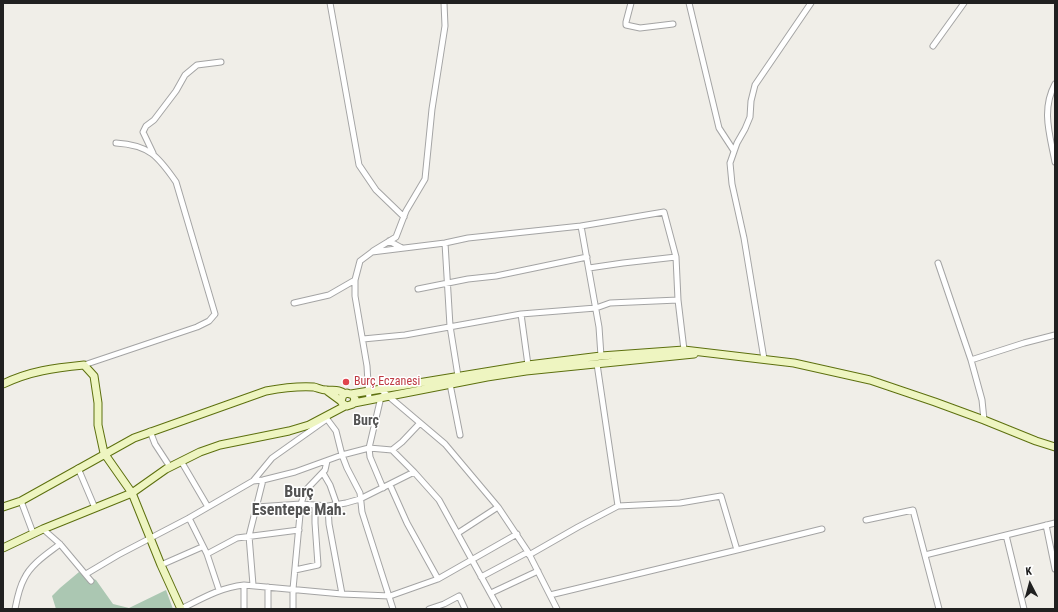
<!DOCTYPE html>
<html>
<head>
<meta charset="utf-8">
<style>
	body { margin:0 }
	#map { position:relative; width:1058px; height:612px; overflow:hidden; background:#f0eee8; font-family:"Roboto Condensed",sans-serif }
	canvas { display:block }
	.frame { position:absolute; inset:0; border:4px solid #202020; pointer-events:none }
	.north { position:absolute; left:1010px; top:564px; width:40px; height:40px; -webkit-text-stroke:3px #fff; paint-order:stroke; rotate:354deg; font-size:11px; font-weight:700; line-height:16px; text-align:center; color:#202020 }
	.north::after { content:''; display:block; margin:auto; width:14px; height:18px; background:#202020; clip-path:polygon(50% 0,100% 100%,50% 72%,0 100%) }
</style>
</head>
<body>
<div id="map">
<canvas width="1058" height="612"></canvas>
<div class="frame"></div>
<div class="north">K</div>
</div>
<script>
const ctx = document.querySelector('canvas').getContext('2d');
ctx.lineJoin = 'round';
function fill(path, color) { ctx.fillStyle = color; ctx.fill(path, 'evenodd'); }
function strokePath(path, color, width, dash) { ctx.strokeStyle = color; ctx.lineWidth = width; ctx.lineCap = dash ? 'butt' : 'round'; ctx.setLineDash(dash || []); ctx.stroke(path); }
function drawText(font, color, halo, rows, align = 'center') {
  ctx.font = font + ' "Roboto Condensed",sans-serif'; ctx.lineWidth = 3; ctx.setLineDash([]); ctx.textBaseline = 'middle'; ctx.strokeStyle = halo; ctx.fillStyle = color; for (const [text, x, y, turn = 0] of rows) {
    ctx.save(); ctx.translate(x, y); ctx.rotate((+turn || 0) * Math.PI / 180); ctx.textAlign = isNaN(turn) ? turn : align; if (halo) ctx.strokeText(text, 0, 0); ctx.fillText(text, 0, 0); ctx.restore();
  }
}
fill(new Path2D(`
	M 79,572 L 96,580 L 113,604 L 129,608 L 166,590 L 173,609 L 56,609 L 52,596 L 60,588 Z`), '#abc7b2');
const street = new Path2D(`
	M 330,3 L 359,165 L 376,190 L 404,217
	M 631,3 L 626,22 L 626,25 L 640,28 L 673,24
	M 689,3 L 719,128 L 734,151
	M 933,46 L 964,3
	M 1055,84 C 1041,110 1050,135 1055,162
	M 153,153 L 143,132 L 146,126 L 154,120 L 176,91 L 185,75 L 197,65 L 221,62
	M 581,226 L 599,327 L 601,356
	M 389,241 L 402,248
	M 445,243 L 450,326 L 458,376
	M 373,251 L 396,237 L 406,211 L 425,179 L 432,109 L 445,26 L 444,3
	M 676,257 L 678,300 L 684,350
	M 938,263 L 971,360 L 982,400 L 984,420
	M 418,289 L 468,279 L 496,276 L 587,257
	M 294,303 L 329,295 L 355,280
	M 521,314 L 528,365
	M 363,339 L 405,335 L 521,314 L 596,308 L 610,303 L 678,300
	M 764,359 L 744,238 L 732,184 L 730,163 L 737,143 L 745,129 L 750,117 L 751,101 L 755,85 L 811,3
	M 971,360 L 1024,343 L 1055,335
	M 597,364 L 618,506 L 680,503 L 721,496 L 737,550 L 822,529
	M 84,365 L 197,327 L 209,321 L 215,314 L 176,182 C 158,156 149,145 116,143
	M 450,384 L 460,435
	M 380,389 L 445,444 L 498,507 L 528,552 L 557,609
	M 381,397 L 369,448 L 370,457 L 383,488
	M 369,400 L 367,366 L 355,296 L 355,280 L 360,261 L 372,252 L 445,243 L 468,238 L 581,226 L 664,212 L 676,257 L 623,263 L 589,268
	M 327,416 L 327,419 L 336,431 L 342,455 L 347,468 L 360,493 L 362,512 L 393,609
	M 150,431 L 155,444 L 170,467
	M 392,450 L 414,472 L 439,500 L 499,609
	M 181,461 L 208,507
	M 78,468 L 95,508
	M 323,473 L 330,485 L 337,505
	M 253,481 L 272,458 L 327,419
	M 390,485 L 407,523 L 438,579
	M 21,501 L 33,533
	M 328,506 L 329,524 L 342,594
	M 256,507 L 301,504 L 328,506 L 346,503 L 360,499 L 414,472
	M 189,518 L 207,554 L 219,590
	M 866,520 L 913,510 L 939,609
	M 1046,525 L 1055,569
	M 43,529 L 60,544 L 91,581
	M 458,533 L 498,507
	M 1006,535 L 1024,609
	M 207,554 L 237,538 L 299,530
	M 529,555 L 578,527 L 618,506
	M 925,555 L 1055,523
	M 161,565 L 202,547
	M 295,570 L 318,565 L 315,523 L 315,505
	M 86,574 L 118,555 L 189,518 L 253,481 L 263,480 L 295,472 L 342,455 L 369,448 L 392,450 L 402,442 L 420,423
	M 481,577 L 528,552
	M 244,585 L 244,609
	M 253,585 L 249,536 L 263,480
	M 268,587 L 268,609
	M 491,593 L 538,571
	M 550,595 L 737,550
	M 15,609 C 17,599 19,588 24,579 C 31,564 47,554 60,544
	M 181,609 C 203,598 219,588 244,585 L 342,594 L 390,596 L 438,579 L 517,534
	M 293,609 L 293,589 L 301,504 L 305,491 L 325,470 L 327,461
	M 429,609 L 444,604 L 459,596 L 465,609`);
const secondary = new Path2D(`
	M 3,384 C 30,371 54,368 84,365 L 94,376 L 98,403 L 98,425 L 104,453 L 132,493 L 161,565 L 181,609
	M 326,390 L 341,401 L 343,404 L 347,406 L 353,404 L 355,399 L 353,395 L 347,393 L 343,395 L 341,401
	M 351,394 L 528,365 L 601,356 L 684,350 L 794,363 L 870,380 L 935,402 L 984,420 L 1036,441 L 1055,447
	M 354,403 L 487,377 L 526,371 L 694,354
	M 3,507 L 21,501 L 134,438 L 266,391 C 282,388 298,386 314,387 C 318,388 322,390 326,390 C 334,391 339,389 345,394
	M 3,548 L 43,529 L 132,493 L 166,469 L 200,452 L 220,445 L 289,431 L 309,425 L 345,406`);
strokePath(street, '#a4a4a4', 7);
strokePath(secondary, '#5d700f', 9);
strokePath(street, '#fff', 5);
strokePath(secondary, '#eef5c1', 7);
for (const [x, y, r, color] of [
	[346,382,4,"#e0444e"]
]) { const dot = new Path2D(); dot.arc(x, y, r, 0, 2 * Math.PI); ctx.fillStyle = color; ctx.fill(dot); strokePath(dot, '#fff', 1.5); }
drawText('12px', '#be3a42', '#fff', [
	["Burç Eczanesi",354,382]
], 'left');
drawText('bold 14px', '#535353', '#fff', [
	["Burç",366,421]
]);
drawText('bold 16px', '#535353', '#fff', [
	["Burç",299,493],
	["Esentepe Mah.",299,511]
]);
</script>
</body>
</html>
